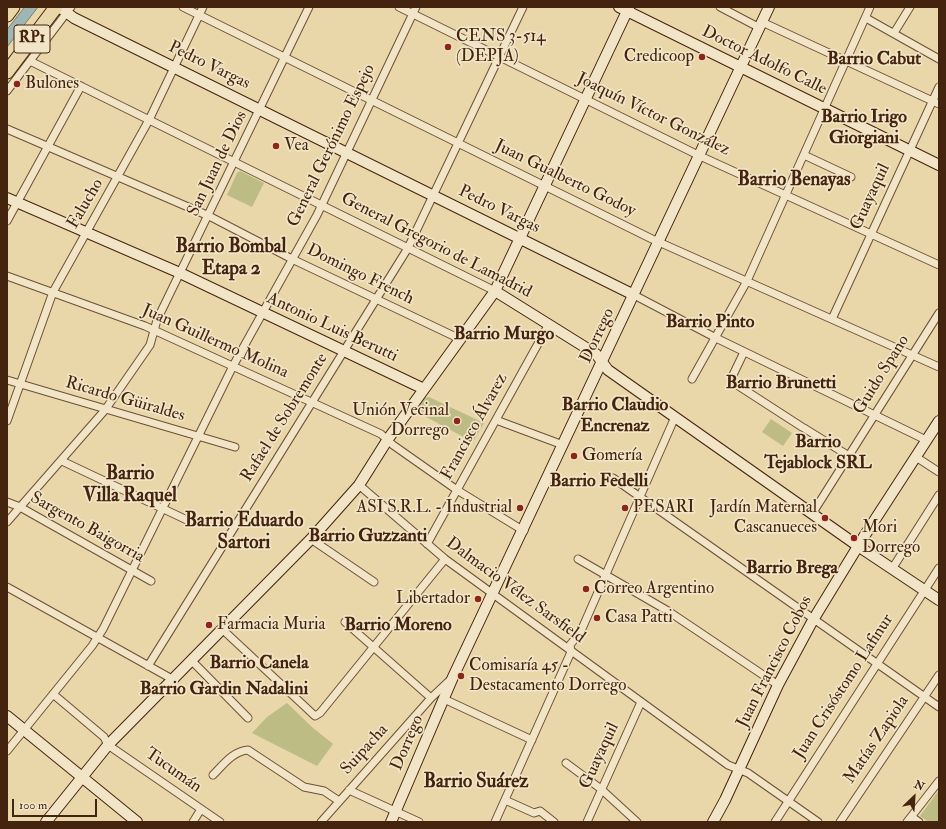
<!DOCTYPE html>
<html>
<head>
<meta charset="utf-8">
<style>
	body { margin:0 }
	#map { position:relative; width:946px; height:829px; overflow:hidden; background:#e9d6a9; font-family:"IM FELL Double Pica",serif }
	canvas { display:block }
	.frame { position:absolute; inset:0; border:8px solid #44240e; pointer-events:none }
	.north { position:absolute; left:894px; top:777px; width:40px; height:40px; -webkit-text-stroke:3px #f1e4c7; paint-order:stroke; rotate:25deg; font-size:11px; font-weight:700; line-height:16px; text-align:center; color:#44240e }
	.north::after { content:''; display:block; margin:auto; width:14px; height:18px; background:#44240e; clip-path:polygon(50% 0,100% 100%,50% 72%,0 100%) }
	.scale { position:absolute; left:12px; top:799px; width:85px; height:18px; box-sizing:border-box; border:2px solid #44240e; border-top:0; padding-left:5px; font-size:12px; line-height:14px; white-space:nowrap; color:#44240e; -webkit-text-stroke:3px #f1e4c7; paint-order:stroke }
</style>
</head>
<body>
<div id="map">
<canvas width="946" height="829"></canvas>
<div class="frame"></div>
<div class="north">N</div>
<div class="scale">100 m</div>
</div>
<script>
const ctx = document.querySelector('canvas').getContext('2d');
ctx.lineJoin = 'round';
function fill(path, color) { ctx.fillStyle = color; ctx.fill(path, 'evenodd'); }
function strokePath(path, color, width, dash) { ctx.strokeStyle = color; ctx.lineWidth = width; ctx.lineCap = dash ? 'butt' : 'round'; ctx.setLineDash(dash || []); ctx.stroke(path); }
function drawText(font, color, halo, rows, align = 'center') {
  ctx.font = font + ' "IM FELL Double Pica",serif'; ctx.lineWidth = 3.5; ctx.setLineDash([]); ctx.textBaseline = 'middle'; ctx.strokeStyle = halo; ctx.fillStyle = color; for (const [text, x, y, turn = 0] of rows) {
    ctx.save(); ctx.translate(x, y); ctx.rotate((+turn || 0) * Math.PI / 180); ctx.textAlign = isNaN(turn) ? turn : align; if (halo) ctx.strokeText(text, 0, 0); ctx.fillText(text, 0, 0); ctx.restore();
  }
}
fill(new Path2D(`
	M 240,171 L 264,183 L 252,207 L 227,195 L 237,173 Z
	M 429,397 L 484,423 L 473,442 L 415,411 L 424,398 Z
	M 771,419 L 792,433 L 783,446 L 762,432 Z
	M 287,703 L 313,728 L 333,744 L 317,766 L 252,733 L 267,717 Z
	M 939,790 L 939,822 L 929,822 L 920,816 Z`), '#bcbc84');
const water = new Path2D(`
	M 25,7 L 38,7 L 7,47 L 7,30 Z`);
fill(water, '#9eb6b5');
strokePath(water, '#7a7c72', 1);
const street = new Path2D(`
	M 183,7 L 652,239 L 939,367
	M 399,7 L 700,156 L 939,265
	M 720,7 L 760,28
	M 866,18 L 939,59
	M 762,22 L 939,104
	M 894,33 L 910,7
	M 30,61 L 495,291
	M 7,91 L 71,7
	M 7,129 L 209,216 L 292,259 L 460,339
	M 804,155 L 851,177
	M 7,221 L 81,86
	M 7,276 L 145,326 L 381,434 L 393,445 L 457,490 L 524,531
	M 634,295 L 716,338 L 926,440
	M 832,319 L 939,87
	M 744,352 L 732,377 L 734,383 L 802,427
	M 692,379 L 747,281 L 870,7
	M 7,380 L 235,447
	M 496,420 L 563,445
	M 7,421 L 53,292 L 149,120 L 203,7
	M 804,428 L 849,456
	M 916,457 L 939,472
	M 62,461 L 189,521
	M 613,478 L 939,707
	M 359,485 L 445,559 L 728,765 L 748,773 L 818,822
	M 7,502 L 20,507 L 151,581
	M 812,514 L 939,313
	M 7,522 L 105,410 L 150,345 L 157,320 L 309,7
	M 311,539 L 374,582
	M 427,544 L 549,324
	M 578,559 L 668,611 L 778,685
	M 892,569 L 939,495
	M 7,587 L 172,679
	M 345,622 L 431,698
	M 222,629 L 315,716 L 320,713 L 445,559
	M 191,660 L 248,718
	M 148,666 L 408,248 L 523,7
	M 53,694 L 104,737 L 108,745 L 220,822
	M 444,699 L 532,740
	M 7,751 L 92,646 L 103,629 L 233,366 L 317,215 L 416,7
	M 566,763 L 601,789 L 637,822
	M 213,775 C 223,765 233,751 248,750 L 304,787 L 324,791 L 339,801
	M 349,790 L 419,822
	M 505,800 L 534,813 L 540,811 L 554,822
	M 912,817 L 919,822
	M 193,822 L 201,809
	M 321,822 L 431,698 L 450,680
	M 495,822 L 571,652 L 570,645 L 581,631 L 675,417
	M 587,822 L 641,702
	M 775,822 L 939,568
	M 840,822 L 939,675
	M 907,822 L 939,781`);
const secondary = new Path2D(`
	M 59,7 L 74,18 L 634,295
	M 619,7 L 939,165
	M 7,198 L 180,273 L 424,389
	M 495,291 L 596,354 L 608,370 L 858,546 L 939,600
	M 7,716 L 137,822
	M 46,822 L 108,745 L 311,539 L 359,485 L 388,439 L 495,291 L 629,7
	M 391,822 L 453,677 L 769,7
	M 713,822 L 725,800 L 778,685 L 813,620 L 863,538 L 939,421`);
const highway = new Path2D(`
	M 7,15 L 13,7
	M 7,72 L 56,7`);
strokePath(street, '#6d5035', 9);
strokePath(secondary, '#44240e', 12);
strokePath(highway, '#44240e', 15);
strokePath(street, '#f1e4c7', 7);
strokePath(secondary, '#f1e4c7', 10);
strokePath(highway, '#e9d6a9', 13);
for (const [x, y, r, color] of [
	[448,47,4,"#8f2418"],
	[702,57,4,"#8f2418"],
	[17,84,4,"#8f2418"],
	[276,146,4,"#8f2418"],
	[457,421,4,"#8f2418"],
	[574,456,4,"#8f2418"],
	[520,508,4,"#8f2418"],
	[625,508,4,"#8f2418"],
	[825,518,4,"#8f2418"],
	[854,538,4,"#8f2418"],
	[586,589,4,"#8f2418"],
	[478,599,4,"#8f2418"],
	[597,618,4,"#8f2418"],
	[209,625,4,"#8f2418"],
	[461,676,4,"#8f2418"]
]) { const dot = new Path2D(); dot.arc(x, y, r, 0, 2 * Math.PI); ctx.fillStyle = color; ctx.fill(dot); strokePath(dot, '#f1e4c7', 1.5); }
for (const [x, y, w] of [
	[32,39,36]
]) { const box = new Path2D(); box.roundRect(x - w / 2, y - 14, w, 28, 3); ctx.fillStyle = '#f1e4c7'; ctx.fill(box); strokePath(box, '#44240e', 1); }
drawText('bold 16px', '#44240e', null, [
	["RP1",32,39]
]);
drawText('17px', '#44240e', '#f1e4c7', [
	["CENS 3-514",456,37],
	["(DEPJA)",456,57],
	["Credicoop",694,57,"right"],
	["Bulones",25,84],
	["Vea",284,146],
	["Unión Vecinal",449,411,"right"],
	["Dorrego",449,431,"right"],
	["Gomería",582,456],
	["ASI S.R.L. - Industrial",512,508,"right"],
	["PESARI",633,508],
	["Jardín Maternal",817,508,"right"],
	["Cascanueces",817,528,"right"],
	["Mori",862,528],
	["Dorrego",862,548],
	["Correo Argentino",594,589],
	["Libertador",470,599,"right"],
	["Casa Patti",605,618],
	["Farmacia Muria",217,625],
	["Comisaría 45 -",469,666],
	["Destacamento Dorrego",469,686]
], 'left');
drawText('17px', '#44240e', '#f1e4c7', [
	["Doctor Adolfo Calle",764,61,26],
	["Pedro Vargas",209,66,26],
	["Joaquín Víctor González",653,115,26],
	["General Gerónimo Espejo",332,146,-64],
	["San Juan de Dios",218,164,-64],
	["Juan Gualberto Godoy",565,179,26],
	["Guayaquil",871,197,-65],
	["Falucho",86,204,-60],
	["Pedro Vargas",499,210,26],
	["General Gregorio de Lamadrid",436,246,27],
	["Domingo French",360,275,26],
	["Antonio Luis Berutti",332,328,25],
	["Dorrego",598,336,-65],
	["Juan Guillermo Molina",215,342,24],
	["Guido Spano",882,375,-58],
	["Ricardo Güiraldes",125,400,16],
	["Rafael de Sobremonte",285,418,-58],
	["Francisco Álvarez",475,427,-61],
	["Sargento Baigorria",87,528,29],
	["Dalmacio Vélez Sarsfield",515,591,36],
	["Juan Francisco Cobos",775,662,-63],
	["Juan Crisóstomo Lafinur",844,687,-57],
	["Matías Zapiola",877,740,-56],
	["Dorrego",408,743,-67],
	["Suipacha",365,750,-48],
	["Guayaquil",600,756,-65],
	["Tucumán",173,771,35]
]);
drawText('bold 18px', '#44240e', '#f1e4c7', [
	["Barrio Cabut",874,60],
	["Barrio Irigo",864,118],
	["Giorgiani",864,139],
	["Barrio Pinto",710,323],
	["Barrio Murgo",504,335],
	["Barrio Brunetti",781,384],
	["Barrio Claudio",615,406],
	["Encrenaz",615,427],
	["Barrio",818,443],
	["Tejablock SRL",818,464],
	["Barrio Fedelli",599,482],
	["Barrio Guzzanti",368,537],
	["Barrio Brega",792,569],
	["Barrio Moreno",398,626],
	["Barrio Canela",259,664],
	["Barrio Gardin Nadalini",224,690]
]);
drawText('bold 19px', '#44240e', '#f1e4c7', [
	["Barrio Benayas",794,181],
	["Barrio Bombal",231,248],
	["Etapa 2",231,270],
	["Barrio",130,475],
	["Villa Raquel",130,497],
	["Barrio Eduardo",244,522],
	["Sartori",244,544],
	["Barrio Suárez",476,783]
]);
</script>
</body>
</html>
